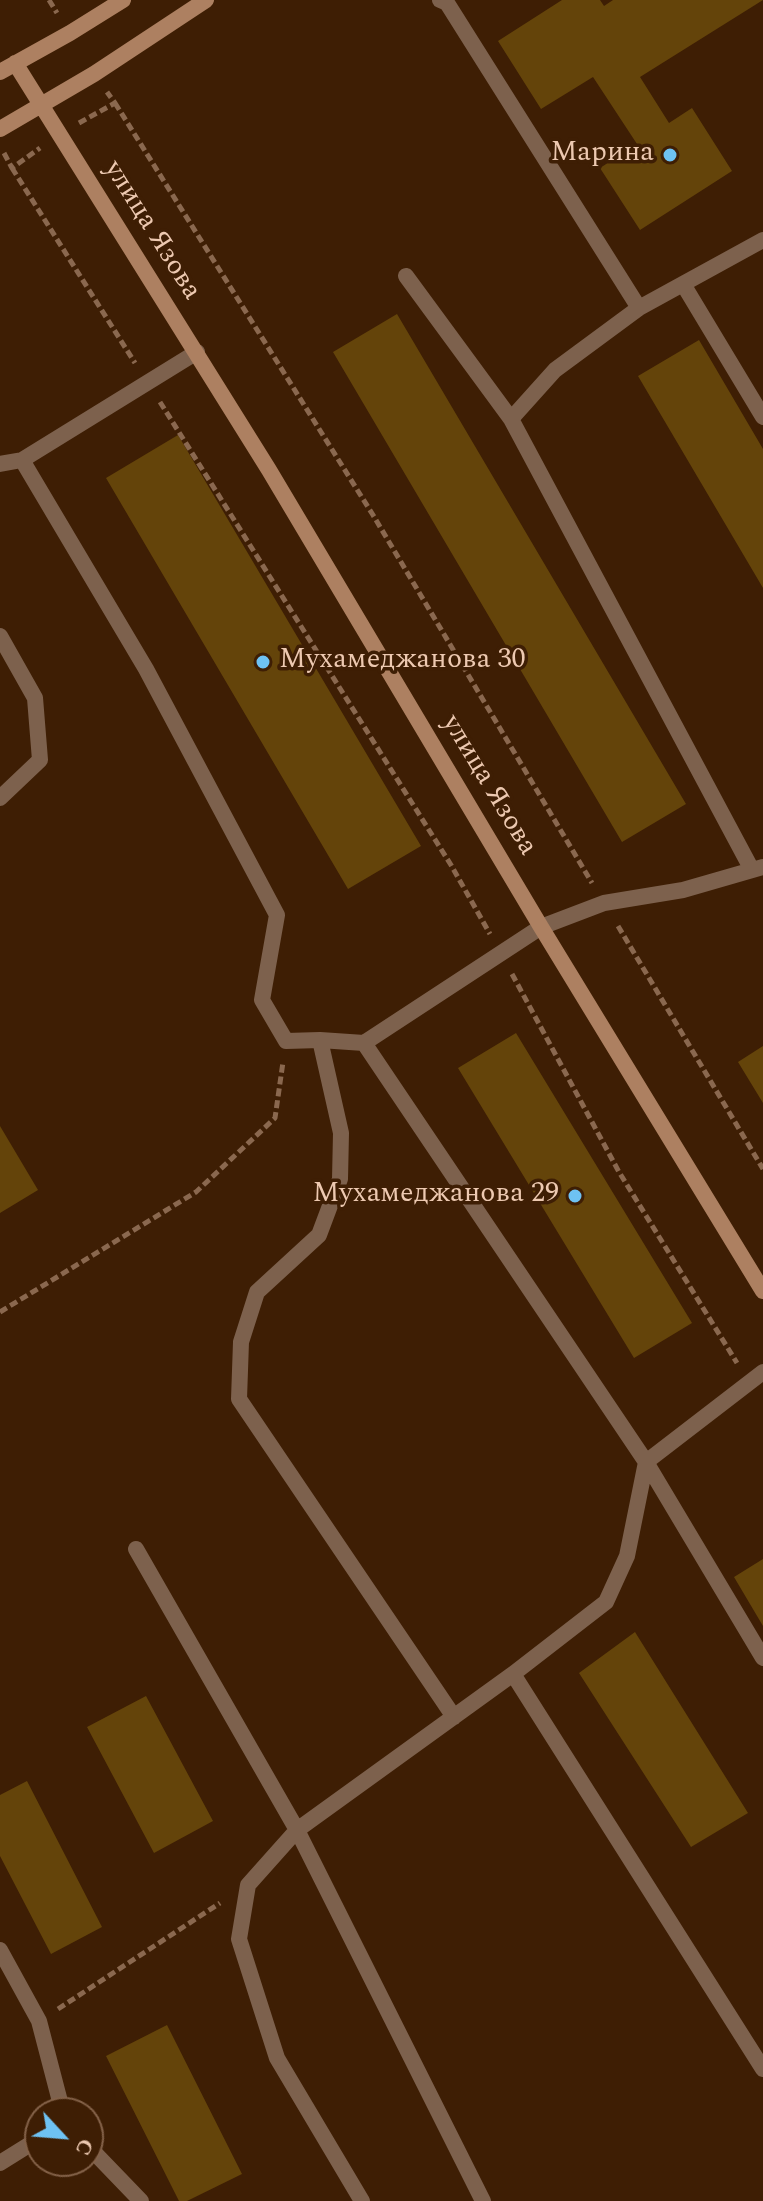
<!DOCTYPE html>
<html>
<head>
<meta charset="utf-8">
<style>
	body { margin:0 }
	#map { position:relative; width:763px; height:2201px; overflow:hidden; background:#3e1e04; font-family:Spectral,serif }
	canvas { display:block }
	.north { position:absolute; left:24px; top:2097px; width:80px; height:80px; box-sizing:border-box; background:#3e1e04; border:2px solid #846249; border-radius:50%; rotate:116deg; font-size:22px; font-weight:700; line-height:32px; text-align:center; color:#edc9b1 }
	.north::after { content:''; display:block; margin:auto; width:28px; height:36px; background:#6ec2f3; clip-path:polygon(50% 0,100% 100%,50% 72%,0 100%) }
</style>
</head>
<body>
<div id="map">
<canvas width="763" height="2201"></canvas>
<div class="north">С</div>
</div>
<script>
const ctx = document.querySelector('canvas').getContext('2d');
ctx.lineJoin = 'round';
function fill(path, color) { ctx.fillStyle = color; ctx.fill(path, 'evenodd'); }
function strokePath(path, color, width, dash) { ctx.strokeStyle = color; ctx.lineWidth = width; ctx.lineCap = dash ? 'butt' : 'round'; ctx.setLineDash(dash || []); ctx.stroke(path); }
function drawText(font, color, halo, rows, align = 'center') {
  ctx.font = font + ' Spectral,serif'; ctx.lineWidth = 7; ctx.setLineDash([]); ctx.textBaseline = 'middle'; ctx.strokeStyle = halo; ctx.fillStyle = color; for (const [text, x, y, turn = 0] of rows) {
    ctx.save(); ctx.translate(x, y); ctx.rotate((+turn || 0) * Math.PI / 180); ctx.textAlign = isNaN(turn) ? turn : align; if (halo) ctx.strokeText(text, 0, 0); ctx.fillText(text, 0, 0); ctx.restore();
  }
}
fill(new Path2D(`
	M 562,0 L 600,0 L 604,6 L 613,0 L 763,0 L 640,77 L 669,123 L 692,108 L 732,171 L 640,230 L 600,168 L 637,144 L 593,77 L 541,109 L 498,41 Z
	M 397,314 L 686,804 L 622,842 L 333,352 Z
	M 699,340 L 763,449 L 763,588 L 638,376 Z
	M 178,435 L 421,846 L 348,889 L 106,478 Z
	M 516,1033 L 692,1323 L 634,1358 L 458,1068 Z
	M 763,1046 L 763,1103 L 738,1062 Z
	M 0,1126 L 38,1190 L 0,1213 Z
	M 763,1559 L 763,1626 L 734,1577 Z
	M 635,1632 L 748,1813 L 691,1847 L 579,1673 Z
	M 146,1696 L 213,1821 L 154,1853 L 87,1727 Z
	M 27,1781 L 102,1927 L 51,1954 L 0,1856 L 0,1795 Z
	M 167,2025 L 242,2174 L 187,2201 L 179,2201 L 106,2056 Z`), '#64440a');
strokePath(new Path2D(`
	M 49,0 L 57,13
	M 115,103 L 373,515 L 592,883
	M 79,123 L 115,103 L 107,92
	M 4,153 L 12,168 L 40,148
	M 12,168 L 135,363
	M 160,402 L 451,865 L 490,934
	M 618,926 L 763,1169
	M 512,974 L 619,1172 L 737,1363
	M 0,1312 L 196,1192 L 275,1118 L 283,1062
	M 58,2009 L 220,1903`), '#8a684f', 5, [8, 4]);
strokePath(new Path2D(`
	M 440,0 L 447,3 L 639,308
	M 406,276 L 511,419
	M 683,284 L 763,417
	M 197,352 L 22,460 L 146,669 L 277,915 L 262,1000 L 286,1041 L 320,1040 L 364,1043
	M 0,464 L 22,460
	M 0,636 L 35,698 L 40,760 L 0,798
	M 763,867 L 683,890 L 604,903 L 541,927 L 364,1043 L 646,1462 L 763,1658
	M 752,870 L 511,419 L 555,370 L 639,308 L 763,240
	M 320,1040 L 341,1133 L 340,1179 L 319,1235 L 257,1292 L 241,1342 L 239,1399 L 454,1717
	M 136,1549 L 297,1830 L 483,2201
	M 513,1674 L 763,2069
	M 0,1950 L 39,2021 L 63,2113
	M 88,2146 L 141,2201
	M 0,2163 L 40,2138
	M 362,2201 L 277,2058 L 239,1939 L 248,1885 L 297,1830 L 513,1674 L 606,1602 L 627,1556 L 646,1462 L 763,1372`), '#7d614d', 16);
strokePath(new Path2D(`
	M 15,63 L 269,470 L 541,927 L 763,1291
	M 0,72 L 70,33 L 123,0
	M 0,129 L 94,74 L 206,0`), '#ad8061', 16);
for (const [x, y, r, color] of [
	[670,155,8,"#6ec2f3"],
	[263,662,8,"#6ec2f3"],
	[575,1196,8,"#6ec2f3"]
]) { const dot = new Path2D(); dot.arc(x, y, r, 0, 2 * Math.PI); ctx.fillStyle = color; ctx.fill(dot); strokePath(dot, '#3e1e04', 3); }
drawText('28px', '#edc9b1', '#3e1e04', [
	["Марина",654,155],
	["Мухамеджанова 30",279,662,"left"],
	["Мухамеджанова 29",559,1196]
], 'right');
drawText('28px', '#edc9b1', '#3e1e04', [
	["улица Язова",151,231,58],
	["улица Язова",488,786,59]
]);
</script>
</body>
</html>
